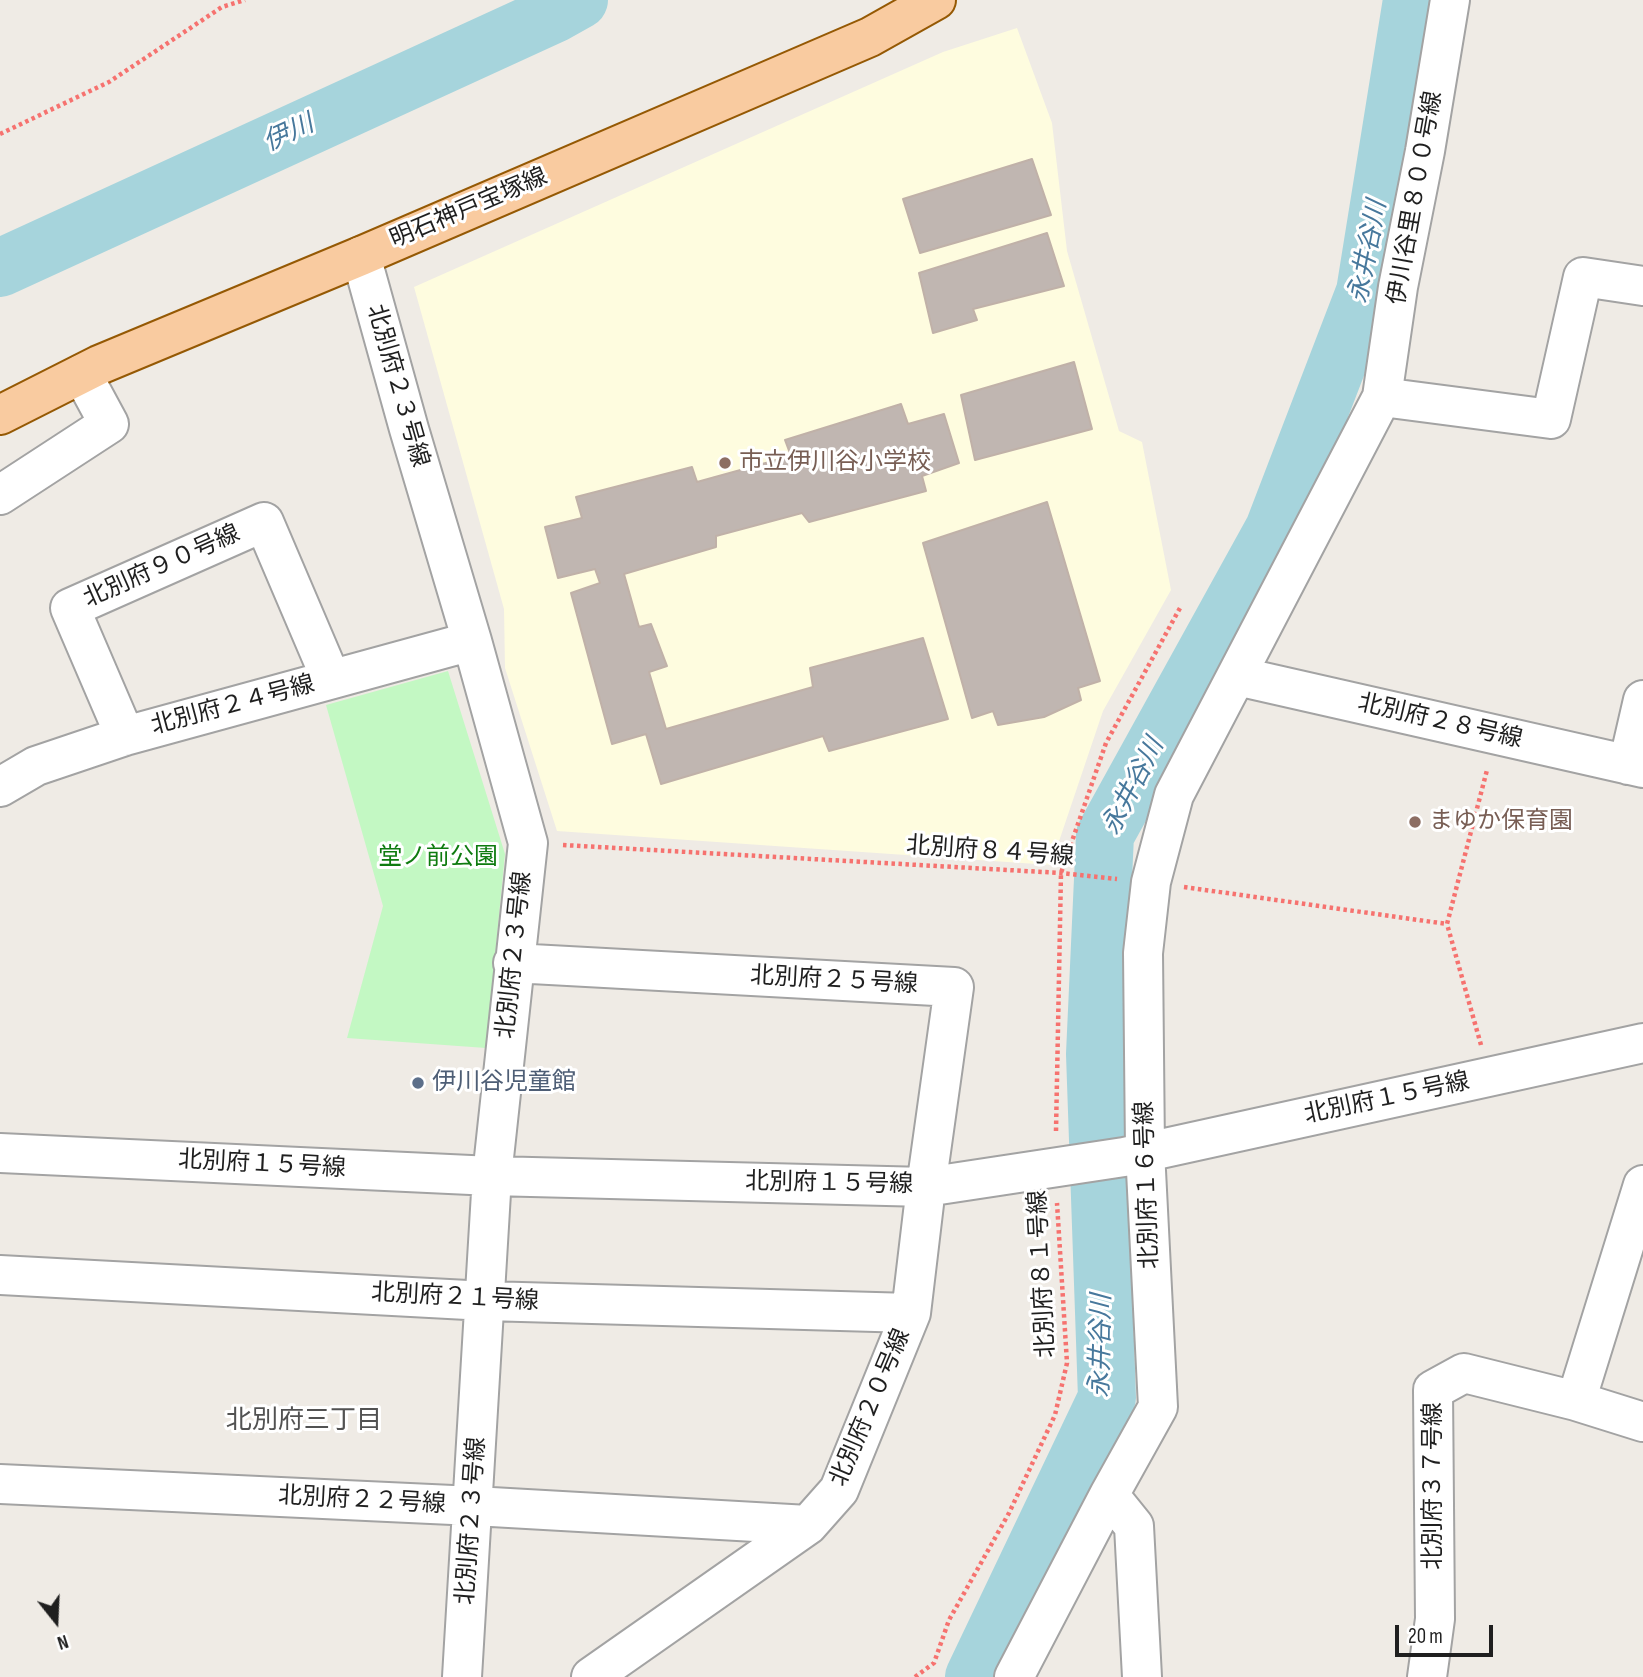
<!DOCTYPE html>
<html>
<head>
<meta charset="utf-8">
<style>
	body { margin:0 }
	#map { position:relative; width:1643px; height:1677px; overflow:hidden; background:#efebe5; font-family:"Sofia Sans Condensed",sans-serif }
	canvas { display:block }
	.north { position:absolute; left:21px; top:1586px; width:70px; height:70px; -webkit-text-stroke:5px #fff; paint-order:stroke; rotate:162deg; font-size:19px; font-weight:700; line-height:28px; text-align:center; color:#1f1f1f }
	.north::after { content:''; display:block; margin:auto; width:24px; height:32px; background:#1f1f1f; clip-path:polygon(50% 0,100% 100%,50% 72%,0 100%) }
	.scale { position:absolute; left:1395px; top:1625px; width:98px; height:32px; box-sizing:border-box; border:4px solid #1f1f1f; border-top:0; padding-left:9px; font-size:21px; line-height:24px; white-space:nowrap; color:#1f1f1f; -webkit-text-stroke:5px #fff; paint-order:stroke }
</style>
</head>
<body>
<div id="map">
<canvas width="1643" height="1677"></canvas>
<div class="north">N</div>
<div class="scale">20 m</div>
</div>
<script>
const ctx = document.querySelector('canvas').getContext('2d');
ctx.lineJoin = 'round';
function fill(path, color) { ctx.fillStyle = color; ctx.fill(path, 'evenodd'); }
function strokePath(path, color, width, dash) { ctx.strokeStyle = color; ctx.lineWidth = width; ctx.lineCap = dash ? 'butt' : 'round'; ctx.setLineDash(dash || []); ctx.stroke(path); }
function drawText(font, color, halo, rows, align = 'center') {
  ctx.font = font + ' "Sofia Sans Condensed","Noto Sans JP",sans-serif'; ctx.lineWidth = 6; ctx.setLineDash([]); ctx.textBaseline = 'middle'; ctx.strokeStyle = halo; ctx.fillStyle = color; for (const [text, x, y, turn = 0] of rows) {
    ctx.save(); ctx.translate(x, y); ctx.rotate((+turn || 0) * Math.PI / 180); ctx.textAlign = isNaN(turn) ? turn : align; if (halo) ctx.strokeText(text, 0, 0); ctx.fillText(text, 0, 0); ctx.restore();
  }
}
fill(new Path2D(`
	M 1017,28 L 1052,123 L 1067,251 L 1119,431 L 1142,442 L 1171,590 L 1103,711 L 1051,865 L 557,831 L 505,668 L 504,609 L 414,287 L 943,52 Z`), '#fefcdf');
fill(new Path2D(`
	M 448,671 L 505,854 L 486,1048 L 347,1038 L 383,906 L 326,705 Z`), '#c3f8c3');
strokePath(new Path2D(`
	M 0,268 L 554,14 L 579,0
	M 974,1677 L 1107,1398 L 1095,1054 L 1105,835 L 1274,529 L 1365,292 L 1412,0`), '#a6d4dc', 58);
const building = new Path2D(`
	M 1032,159 L 1051,215 L 920,253 L 903,199 Z
	M 1047,233 L 1064,286 L 973,309 L 977,320 L 933,333 L 919,273 Z
	M 1074,362 L 1092,429 L 975,460 L 961,395 Z
	M 901,404 L 908,424 L 944,414 L 959,463 L 922,476 L 926,491 L 809,522 L 802,513 L 716,536 L 716,547 L 624,574 L 639,627 L 651,624 L 667,666 L 649,672 L 666,729 L 813,687 L 810,668 L 923,638 L 948,719 L 829,751 L 823,736 L 661,784 L 646,734 L 612,744 L 571,593 L 600,583 L 595,569 L 558,578 L 545,527 L 582,518 L 576,497 L 692,467 L 697,482 L 791,456 L 785,440 Z
	M 1047,502 L 1100,681 L 1078,688 L 1081,700 L 1044,717 L 998,725 L 993,711 L 972,718 L 923,543 Z`);
fill(building, '#c0b6b1');
strokePath(building, '#c0b1a8', 2);
const minor = new Path2D(`
	M 361,256 L 409,429 L 472,641 L 528,843 L 492,1176 L 462,1677
	M 1382,397 L 1551,419 L 1583,277 L 1643,286
	M 0,495 L 109,424 L 82,374
	M 1237,676 L 1643,768
	M 125,736 L 70,608 L 264,522 L 331,679
	M 1628,765 L 1643,700
	M 0,787 L 36,766 L 125,736 L 472,641
	M 513,963 L 954,987 L 926,1187 L 911,1313 L 839,1490 L 808,1525 L 591,1677
	M 0,1153 L 492,1176 L 926,1187 L 1124,1157 L 1643,1043
	M 0,1275 L 486,1301 L 911,1313
	M 1576,1401 L 1643,1185
	M 0,1484 L 474,1506 L 808,1525
	M 1109,1495 L 1134,1526 L 1142,1677
	M 1014,1677 L 1109,1495 L 1158,1407 L 1145,1151 L 1143,953 L 1151,882 L 1174,795 L 1382,397 L 1398,287 L 1425,151 L 1450,0
	M 1427,1677 L 1435,1619 L 1433,1390 L 1464,1373 L 1576,1401 L 1643,1422`);
const major = new Path2D(`
	M 0,415 L 99,365 L 361,256 L 870,37 L 936,0`);
strokePath(minor, '#a3a3a3', 42);
strokePath(major, '#955904', 42);
strokePath(new Path2D(`
	M 0,134 L 109,82 L 222,7 L 245,0
	M 563,845 L 1061,873 L 1117,879
	M 1184,887 L 1447,924
	M 1481,1045 L 1447,924 L 1487,770
	M 1056,1131 L 1061,873 L 1106,743 L 1180,608
	M 915,1677 L 934,1663 L 949,1620 L 1009,1513 L 1055,1415 L 1067,1363 L 1057,1203`), '#f6726f', 4.5, [3.5, 3.5]);
strokePath(minor, '#fff', 38);
strokePath(major, '#f9cba0', 38);
for (const [x, y, r, color] of [
	[725,463,7,"#8d6e63"],
	[1415,822,7,"#8d6e63"],
	[418,1083,7,"#5c6f8a"]
]) { const dot = new Path2D(); dot.arc(x, y, r, 0, 2 * Math.PI); ctx.fillStyle = color; ctx.fill(dot); strokePath(dot, '#fff', 2.5); }
drawText('24px', '#1f1f1f', '#fff', [
	["伊川谷里８００号線",1416,198,-80],
	["明石神戸宝塚線",469,209,-23],
	["北別府２３号線",397,386,74],
	["北別府９０号線",162,567,-24],
	["北別府２４号線",233,706,-15],
	["北別府２８号線",1440,722,13],
	["北別府８４号線",990,852,4],
	["北別府２３号線",515,955,-84],
	["北別府２５号線",834,981,3],
	["北別府１５号線",1387,1099,-12],
	["北別府１５号線",262,1165,3],
	["北別府１５号線",829,1184,1],
	["北別府１６号線",1148,1185,-92],
	["北別府８１号線",1043,1274,-93],
	["北別府２１号線",455,1298,3],
	["北別府２０号線",871,1408,-67],
	["北別府３７号線",1434,1486,-90],
	["北別府２２号線",362,1501,3],
	["北別府２３号線",472,1521,-86]
]);
drawText('24px', '#785e54', '#fff', [
	["市立伊川谷小学校",739,463],
	["まゆか保育園",1429,822]
], 'left');
drawText('24px', '#0e7b0f', '#fff', [
	["堂ノ前公園",438,858]
]);
drawText('24px', '#4e5e75', '#fff', [
	["伊川谷児童館",432,1083]
], 'left');
drawText('italic 26px', '#47789c', '#fff', [
	["伊川",289,134,-25],
	["永井谷川",1369,252,-79],
	["永井谷川",1134,787,-63],
	["永井谷川",1102,1346,-89]
]);
drawText('26px', '#525252', '#fff', [
	["北別府三丁目",304,1421]
]);
</script>
</body>
</html>
